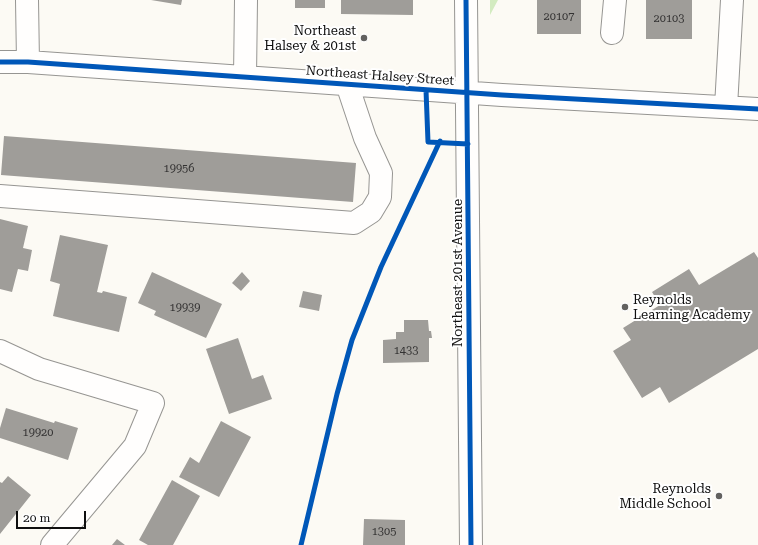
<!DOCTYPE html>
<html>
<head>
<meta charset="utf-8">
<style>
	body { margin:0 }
	#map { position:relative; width:758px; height:545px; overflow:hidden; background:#fcfaf4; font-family:"Roboto Serif",serif }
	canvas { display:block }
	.scale { position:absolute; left:16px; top:511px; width:70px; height:18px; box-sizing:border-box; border:2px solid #0f0f0f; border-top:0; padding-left:5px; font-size:12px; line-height:14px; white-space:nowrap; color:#0f0f0f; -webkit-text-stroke:3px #fff; paint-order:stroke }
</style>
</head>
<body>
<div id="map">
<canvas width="758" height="545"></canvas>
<div class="scale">20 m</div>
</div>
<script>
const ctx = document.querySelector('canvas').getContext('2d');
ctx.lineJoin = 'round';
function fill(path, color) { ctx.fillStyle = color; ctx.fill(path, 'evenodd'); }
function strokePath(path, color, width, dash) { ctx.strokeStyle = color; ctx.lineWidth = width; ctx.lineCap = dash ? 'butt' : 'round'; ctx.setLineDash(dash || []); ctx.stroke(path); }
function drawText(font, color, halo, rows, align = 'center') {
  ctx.font = font + ' "Roboto Serif",serif'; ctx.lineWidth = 4; ctx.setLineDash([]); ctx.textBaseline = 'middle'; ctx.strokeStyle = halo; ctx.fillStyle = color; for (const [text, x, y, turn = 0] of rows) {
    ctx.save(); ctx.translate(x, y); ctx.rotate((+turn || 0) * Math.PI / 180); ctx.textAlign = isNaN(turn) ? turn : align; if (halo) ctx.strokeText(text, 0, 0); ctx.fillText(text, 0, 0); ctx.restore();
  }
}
fill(new Path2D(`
	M 490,0 L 498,0 L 490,15 Z`), '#d3ebc0');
fill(new Path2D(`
	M 151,0 L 182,0 L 181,5 Z
	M 295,0 L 325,0 L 325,8 L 295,8 Z
	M 341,0 L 413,0 L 413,15 L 341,14 Z
	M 537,0 L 581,0 L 581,34 L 537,34 Z
	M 646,0 L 692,0 L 692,39 L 646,39 Z
	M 4,136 L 356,163 L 353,202 L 1,175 Z
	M 0,219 L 28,226 L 23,248 L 32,250 L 28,271 L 18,269 L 12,292 L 0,289 Z
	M 60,235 L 108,245 L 97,292 L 102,293 L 103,291 L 127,297 L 119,332 L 53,316 L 60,284 L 50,281 Z
	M 754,252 L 758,258 L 758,349 L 669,403 L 660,387 L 642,398 L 613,351 L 631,340 L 623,328 L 660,305 L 652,292 L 689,269 L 699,285 Z
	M 152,272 L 222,304 L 206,338 L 154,315 L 156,311 L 138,303 Z
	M 242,272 L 250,281 L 241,291 L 232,283 Z
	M 303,291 L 322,295 L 319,311 L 299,307 Z
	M 404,320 L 428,320 L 429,331 L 431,331 L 432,338 L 429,338 L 429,362 L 383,363 L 383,340 L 396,339 L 396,332 L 404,332 Z
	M 238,338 L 252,379 L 263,375 L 272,399 L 229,414 L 206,349 Z
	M 6,408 L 54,423 L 55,421 L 78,428 L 68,460 L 0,438 L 0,428 Z
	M 221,421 L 251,437 L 219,497 L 179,477 L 190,457 L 199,463 Z
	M 8,476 L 31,495 L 0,534 L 0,482 L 2,483 Z
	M 172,480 L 200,496 L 173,545 L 148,545 L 139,540 Z
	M 364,519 L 405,520 L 405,545 L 363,545 Z
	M 117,539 L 125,545 L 112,545 Z`), '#9f9d99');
const minor = new Path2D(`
	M 27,0 L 28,62
	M 466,0 L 471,545
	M 612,33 L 615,0
	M 0,62 L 28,62 L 502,95 L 758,109
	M 245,77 L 246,0
	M 726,107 L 732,0
	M 0,196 L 354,223 L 371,212 L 380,197 L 381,173 L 365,138 L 347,84
	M 0,351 L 39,369 L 153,403 L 135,446 L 52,545`);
strokePath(minor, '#969592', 24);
strokePath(minor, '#fffefd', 22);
strokePath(new Path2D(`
	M 466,0 L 471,545
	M 0,62 L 28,62 L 502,95 L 758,109
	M 426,90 L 428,142 L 468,144
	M 301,545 L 337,394 L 352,340 L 381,267 L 440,141`), '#0057b8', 5);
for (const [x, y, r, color] of [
	[364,38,4,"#62615f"],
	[625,307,4,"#62615f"],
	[719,496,4,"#62615f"]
]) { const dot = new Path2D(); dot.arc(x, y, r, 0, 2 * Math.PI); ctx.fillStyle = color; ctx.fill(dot); strokePath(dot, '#fff', 1.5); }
drawText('11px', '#333232', null, [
	["20107",559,17],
	["20103",669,19],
	["19956",179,169],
	["19939",185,308],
	["1433",406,351],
	["19920",38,433],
	["1305",384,532]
]);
drawText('13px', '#0f0f0f', '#fff', [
	["Northeast",356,31],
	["Halsey & 201st",356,46],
	["Reynolds",633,300,"left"],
	["Learning Academy",633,315,"left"],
	["Reynolds",711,489],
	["Middle School",711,504]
], 'right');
drawText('13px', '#0f0f0f', '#fff', [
	["Northeast Halsey Street",380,76,4],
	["Northeast 201st Avenue",458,273,-90]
]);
</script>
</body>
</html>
